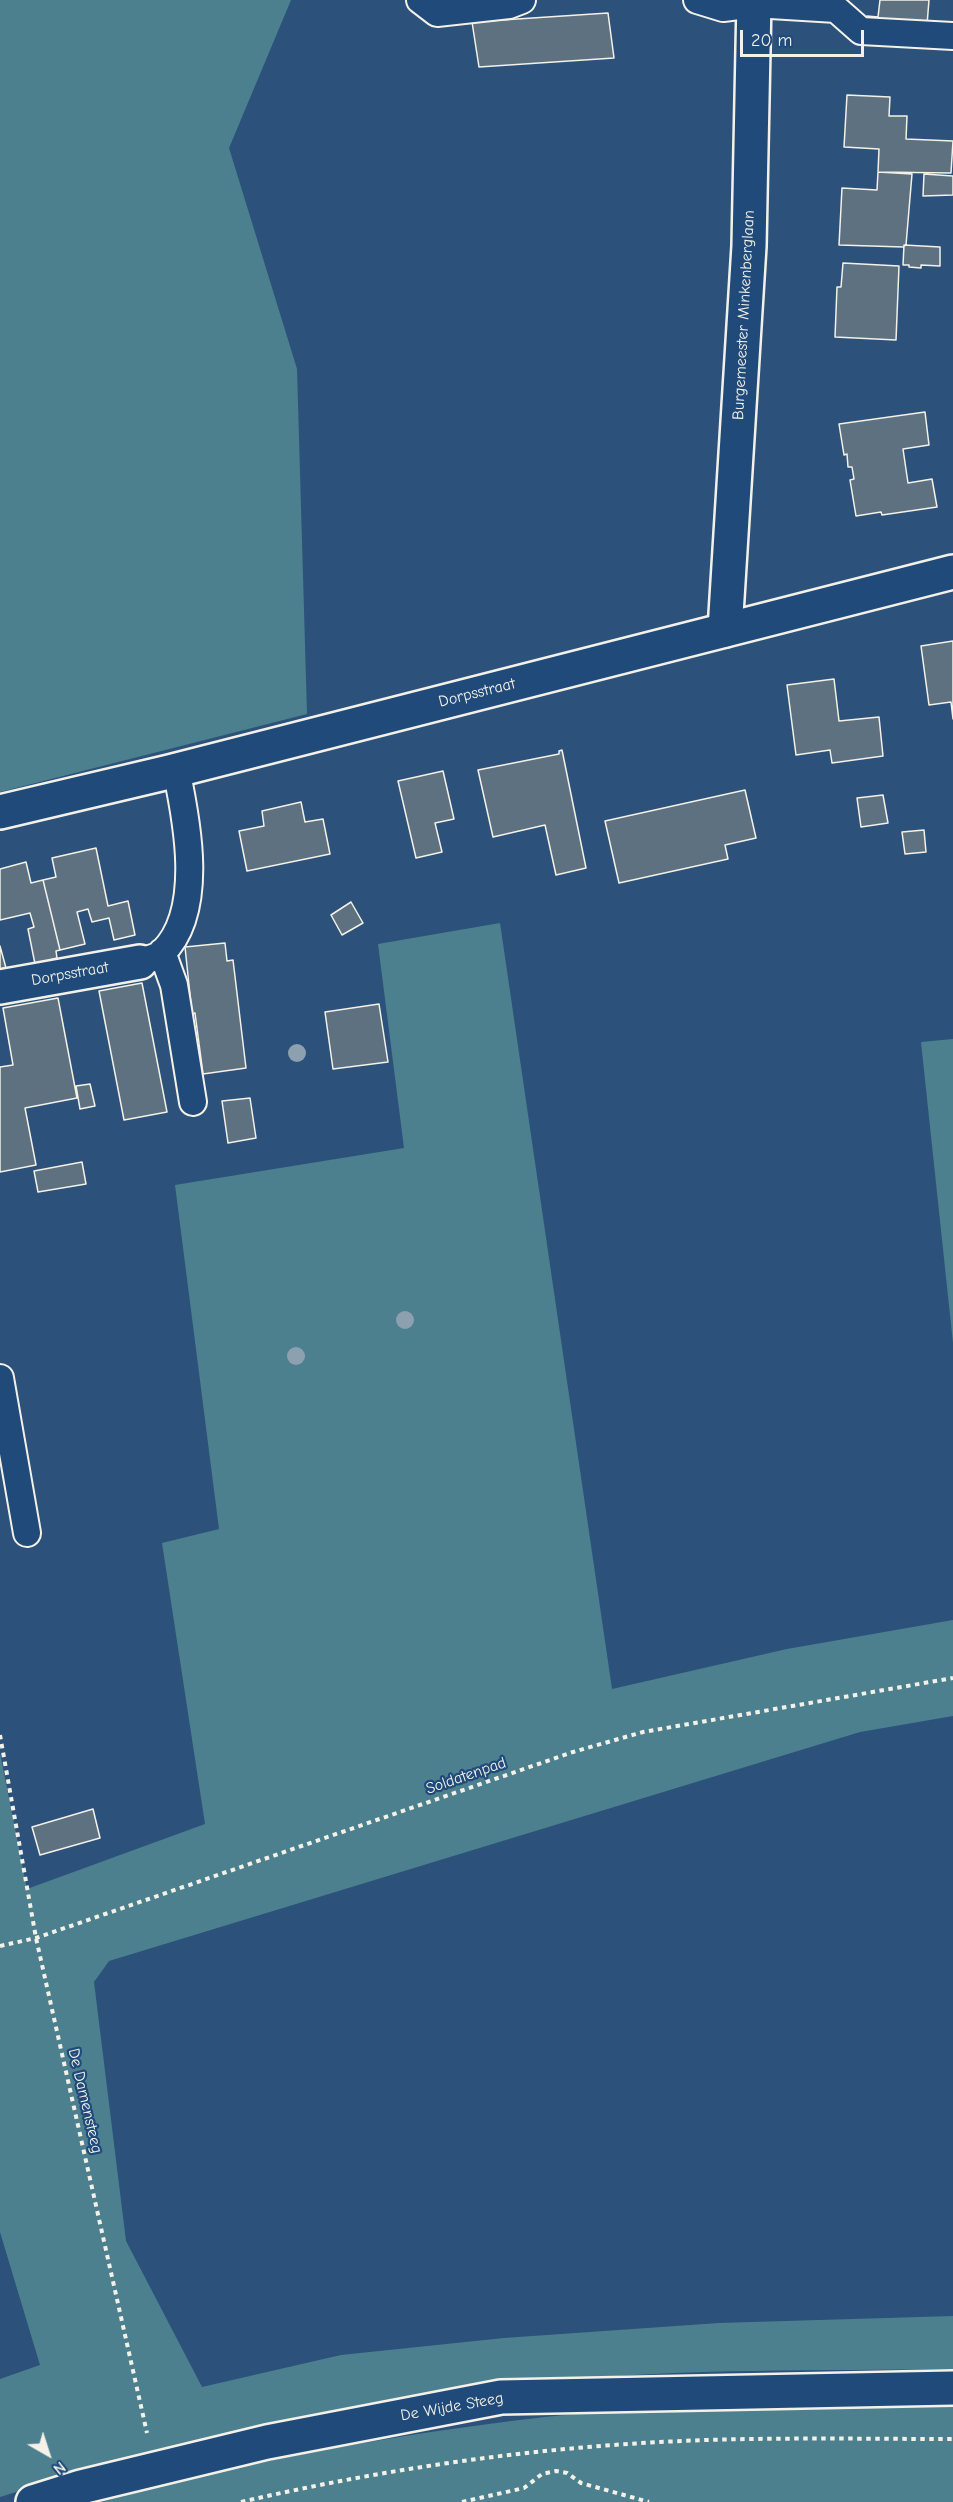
<!DOCTYPE html>
<html>
<head>
<meta charset="utf-8">
<style>
	body { margin:0 }
	#map { position:relative; width:953px; height:2502px; overflow:hidden; background:#2c527b; font-family:"Comic Neue",sans-serif }
	canvas { display:block }
	.north { position:absolute; left:18px; top:2424px; width:60px; height:60px; -webkit-text-stroke:4px #1f4a7a; paint-order:stroke; rotate:141deg; font-size:16px; font-weight:700; line-height:24px; text-align:center; color:#f4f1e8 }
	.north::after { content:''; display:block; margin:auto; width:21px; height:27px; background:#f4f1e8; clip-path:polygon(50% 0,100% 100%,50% 72%,0 100%) }
	.scale { position:absolute; left:740px; top:30px; width:124px; height:27px; box-sizing:border-box; border:3px solid #f4f1e8; border-top:0; padding-left:8px; font-size:18px; line-height:21px; white-space:nowrap; color:#f4f1e8; -webkit-text-stroke:4px #1f4a7a; paint-order:stroke }
</style>
</head>
<body>
<div id="map">
<canvas width="953" height="2502"></canvas>
<div class="north">N</div>
<div class="scale">20 m</div>
</div>
<script>
const ctx = document.querySelector('canvas').getContext('2d');
ctx.lineJoin = 'round';
function fill(path, color) { ctx.fillStyle = color; ctx.fill(path, 'evenodd'); }
function strokePath(path, color, width, dash) { ctx.strokeStyle = color; ctx.lineWidth = width; ctx.lineCap = dash ? 'butt' : 'round'; ctx.setLineDash(dash || []); ctx.stroke(path); }
function drawText(font, color, halo, rows, align = 'center') {
  ctx.font = font + ' "Comic Neue",sans-serif'; ctx.lineWidth = 4.5; ctx.setLineDash([]); ctx.textBaseline = 'middle'; ctx.strokeStyle = halo; ctx.fillStyle = color; for (const [text, x, y, turn = 0] of rows) {
    ctx.save(); ctx.translate(x, y); ctx.rotate((+turn || 0) * Math.PI / 180); ctx.textAlign = isNaN(turn) ? turn : align; if (halo) ctx.strokeText(text, 0, 0); ctx.fillText(text, 0, 0); ctx.restore();
  }
}
fill(new Path2D(`
	M 0,0 L 291,0 L 229,148 L 297,369 L 307,714 L 0,792 Z
	M 500,923 L 612,1689 L 787,1649 L 953,1620 L 953,1716 L 860,1732 L 109,1961 L 94,1982 L 126,2241 L 202,2387 L 341,2355 L 504,2338 L 719,2323 L 953,2316 L 953,2369 C 820,2371 687,2368 555,2381 C 366,2399 181,2440 0,2497 L 0,2379 L 40,2365 L 0,2232 L 0,1753 L 27,1889 L 205,1824 L 162,1543 L 219,1529 L 175,1185 L 404,1148 L 378,944 Z
	M 953,1039 L 953,1343 L 921,1042 Z
	M 953,2405 L 953,2502 L 102,2502 C 257,2458 413,2431 573,2414 C 699,2401 827,2405 953,2405 Z`), '#4c808e');
const building = new Path2D(`
	M 880,0 L 929,0 L 927,25 L 867,18 L 867,16 L 878,17 Z
	M 608,13 L 614,58 L 479,67 L 472,22 Z
	M 847,95 L 890,97 L 889,116 L 907,116 L 906,139 L 953,141 L 951,173 L 878,172 L 879,149 L 844,147 Z
	M 878,172 L 912,174 L 906,245 L 903,247 L 839,245 L 842,188 L 877,190 Z
	M 924,174 L 953,176 L 953,195 L 923,196 Z
	M 904,245 L 940,247 L 940,266 L 921,265 L 921,268 L 909,267 L 909,265 L 903,265 Z
	M 843,263 L 899,266 L 896,340 L 835,337 L 837,287 L 841,287 Z
	M 925,412 L 929,445 L 903,449 L 908,483 L 932,479 L 937,507 L 882,515 L 881,512 L 856,516 L 850,480 L 854,479 L 852,467 L 848,467 L 847,454 L 844,455 L 839,424 Z
	M 953,641 L 953,719 L 951,702 L 929,705 L 921,646 Z
	M 834,679 L 839,721 L 879,717 L 883,756 L 832,763 L 830,750 L 796,755 L 787,685 Z
	M 562,750 L 586,868 L 556,875 L 545,825 L 493,837 L 478,770 L 559,754 L 559,751 Z
	M 443,771 L 454,819 L 435,823 L 442,852 L 416,858 L 398,781 Z
	M 745,790 L 756,838 L 725,845 L 728,859 L 619,883 L 605,821 Z
	M 883,795 L 888,823 L 861,827 L 857,798 Z
	M 301,802 L 305,822 L 323,819 L 330,854 L 247,871 L 239,831 L 264,826 L 262,811 Z
	M 924,830 L 926,852 L 905,854 L 902,832 Z
	M 96,848 L 108,906 L 128,901 L 135,935 L 114,940 L 109,918 L 92,922 L 88,909 L 77,912 L 85,944 L 60,950 L 43,880 L 56,877 L 52,858 Z
	M 26,862 L 31,883 L 43,880 L 60,950 L 56,951 L 57,958 L 35,964 L 28,929 L 34,927 L 30,913 L 0,920 L 0,869 Z
	M 351,902 L 363,923 L 342,935 L 331,915 Z
	M 225,943 L 227,961 L 233,960 L 246,1068 L 203,1074 L 195,1013 L 192,1014 L 185,947 Z
	M 0,946 L 6,968 L 0,969 Z
	M 142,983 L 167,1112 L 124,1120 L 99,991 Z
	M 58,998 L 77,1098 L 25,1108 L 36,1165 L 0,1172 L 0,1067 L 13,1065 L 3,1008 Z
	M 379,1004 L 388,1062 L 333,1069 L 325,1012 Z
	M 90,1084 L 95,1106 L 80,1109 L 76,1086 Z
	M 250,1098 L 256,1138 L 228,1143 L 222,1101 Z
	M 82,1162 L 86,1184 L 38,1192 L 34,1171 Z
	M 93,1809 L 100,1838 L 40,1855 L 32,1827 Z`);
fill(building, '#5e7180');
strokePath(building, '#f4f1e8', 1.5);
const service = new Path2D(`
	M 420,0 L 437,13 L 509,5 L 522,0
	M 697,0 L 723,8 L 754,4 L 836,9 L 861,31 L 953,36
	M 162,952 L 174,985 L 193,1102
	M 140,962 C 146,959 157,958 162,953 C 205,912 187,821 176,769
	M 0,1378 L 27,1533`);
const minor = new Path2D(`
	M 725,630 L 749,246 L 754,0
	M 0,987 L 140,962
	M 33,2502 L 81,2487 L 267,2442 L 501,2397 L 953,2388`);
const tertiary = new Path2D(`
	M 0,812 L 169,772 L 953,572`);
strokePath(service, '#f4f1e8', 30);
strokePath(minor, '#f4f1e8', 38);
strokePath(tertiary, '#f4f1e8', 38);
strokePath(new Path2D(`
	M 0,1735 L 36,1938 L 147,2433
	M 0,1946 L 36,1938 L 573,1752 L 643,1732 L 953,1678
	M 241,2502 C 409,2463 582,2441 753,2439 C 820,2438 887,2439 953,2439
	M 462,2502 L 524,2488 L 542,2474 L 556,2471 L 567,2473 L 581,2483 L 649,2502`), '#f4f1e8', 4, [4.5, 4.5]);
strokePath(service, '#1f4a7a', 26);
strokePath(minor, '#1f4a7a', 33);
strokePath(tertiary, '#1f4a7a', 33);
ctx.fillStyle = '#8ca0af';
for (const [x, y] of [
	[297,1053],
	[405,1320],
	[296,1356]
]) { ctx.beginPath(); ctx.arc(x, y, 9, 0, 2 * Math.PI); ctx.fill(); }
drawText('16px', '#f4f1e8', '#1f4a7a', [
	["Burgemeester Minkenberglaan",744,315,-87],
	["Dorpsstraat",477,693,-14],
	["Dorpsstraat",70,974,-10],
	["Soldatenpad",466,1776,-19],
	["De Damensteeg",85,2101,77],
	["De Wijde Steeg",452,2407,-10]
]);
</script>
</body>
</html>
